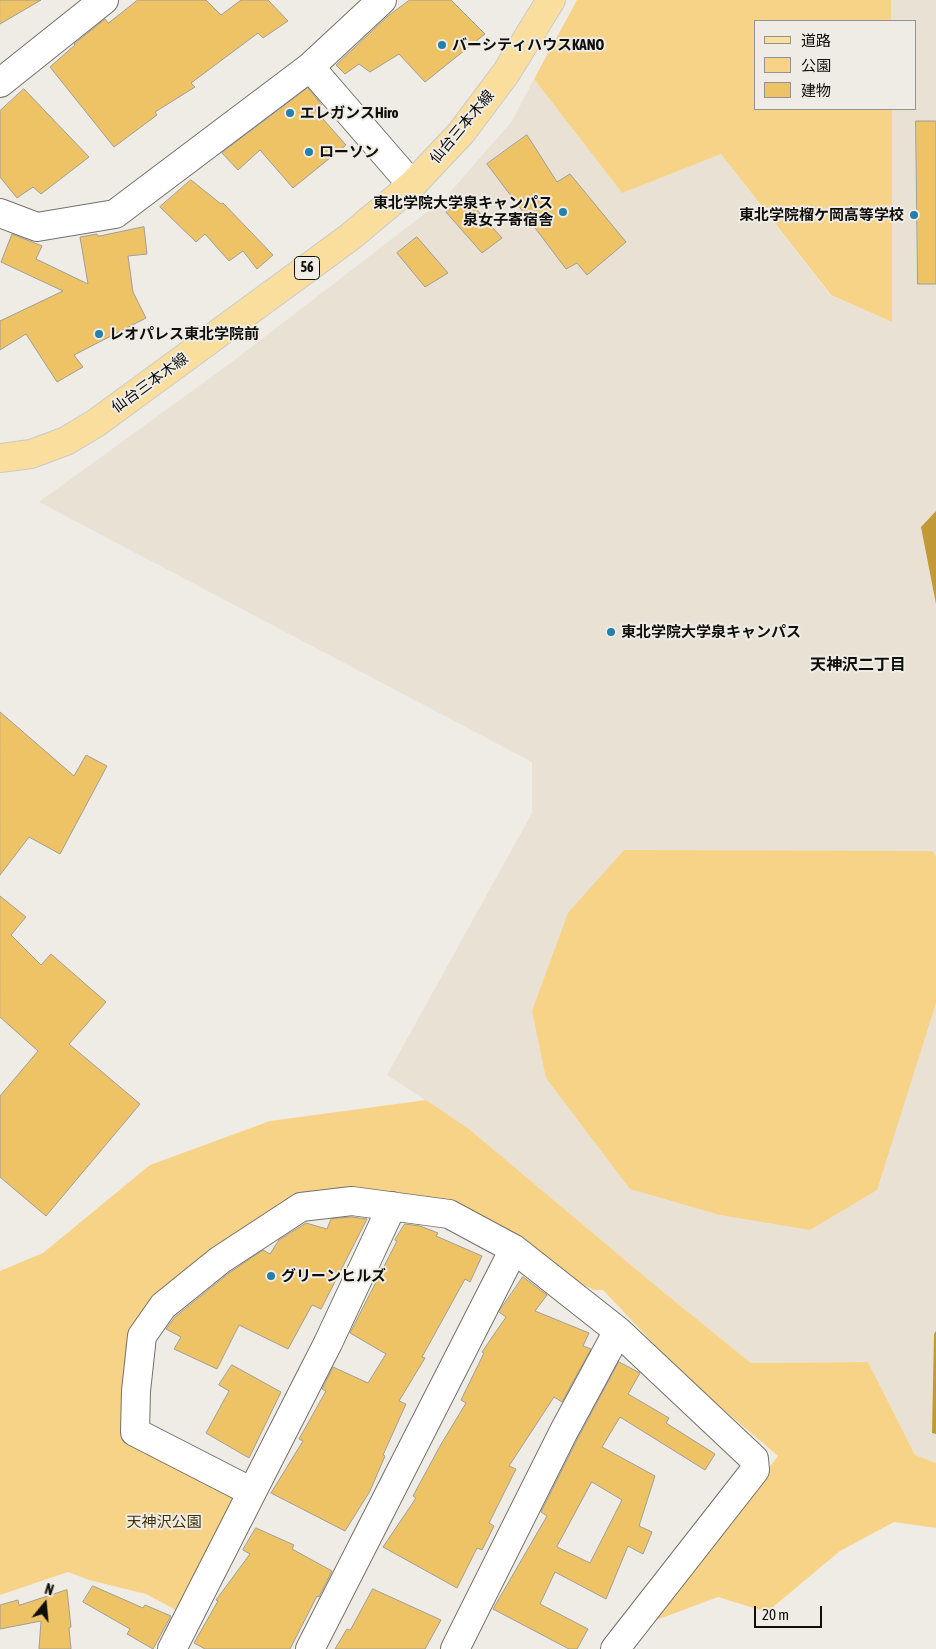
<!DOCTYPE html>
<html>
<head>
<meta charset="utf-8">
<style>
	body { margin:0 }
	#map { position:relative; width:936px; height:1649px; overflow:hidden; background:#efece5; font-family:"Asap Condensed","Noto Sans JP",sans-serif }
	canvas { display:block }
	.legend { position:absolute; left:754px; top:20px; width:162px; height:90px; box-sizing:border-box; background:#efece5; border:1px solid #95938e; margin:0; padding:6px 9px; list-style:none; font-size:15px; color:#0f0e0b }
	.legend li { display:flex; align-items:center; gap:10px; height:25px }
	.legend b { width:25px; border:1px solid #95938e }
	.north { position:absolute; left:20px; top:1579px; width:50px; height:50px; -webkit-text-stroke:4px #efece5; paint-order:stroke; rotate:17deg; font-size:14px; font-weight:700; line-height:20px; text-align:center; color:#0f0e0b }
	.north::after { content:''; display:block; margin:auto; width:18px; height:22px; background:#0f0e0b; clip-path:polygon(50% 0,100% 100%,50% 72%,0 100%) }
	.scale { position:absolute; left:754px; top:1606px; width:68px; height:22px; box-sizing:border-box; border:2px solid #0f0e0b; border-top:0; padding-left:6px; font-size:15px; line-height:18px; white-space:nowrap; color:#0f0e0b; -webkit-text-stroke:4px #efece5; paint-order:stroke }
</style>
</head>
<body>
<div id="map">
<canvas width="936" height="1649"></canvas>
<ul class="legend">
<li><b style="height:6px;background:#fade9e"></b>道路</li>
<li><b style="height:14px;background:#f7d387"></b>公園</li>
<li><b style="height:14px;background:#eec365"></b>建物</li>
</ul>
<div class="north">N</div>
<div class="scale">20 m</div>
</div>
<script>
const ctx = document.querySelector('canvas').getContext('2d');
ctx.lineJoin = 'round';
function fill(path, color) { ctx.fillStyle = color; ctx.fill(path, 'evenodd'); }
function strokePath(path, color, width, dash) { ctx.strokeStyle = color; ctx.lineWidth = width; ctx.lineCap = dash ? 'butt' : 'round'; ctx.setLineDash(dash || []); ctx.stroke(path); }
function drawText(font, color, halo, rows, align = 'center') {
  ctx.font = font + ' "Asap Condensed","Noto Sans JP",sans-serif'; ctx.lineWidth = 4; ctx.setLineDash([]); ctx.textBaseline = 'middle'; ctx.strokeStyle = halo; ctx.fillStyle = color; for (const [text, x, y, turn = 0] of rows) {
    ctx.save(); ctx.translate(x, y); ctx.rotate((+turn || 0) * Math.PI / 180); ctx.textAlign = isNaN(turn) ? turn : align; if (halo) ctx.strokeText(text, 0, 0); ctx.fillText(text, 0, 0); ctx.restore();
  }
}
fill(new Path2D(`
	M 891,0 L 936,0 L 936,1463 L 915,1455 L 868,1362 L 751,1363 L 656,1286 L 469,1129 L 387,1075 L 532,813 L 532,762 L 39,502 L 232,362 L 445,198 L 512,121 L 534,79 L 621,192 L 721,154 L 830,295 L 892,322 L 892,109 L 915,109 L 915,21 L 891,21 Z`), '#e9e2d4');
fill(new Path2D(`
	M 577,0 L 891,0 L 891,21 L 755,21 L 755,109 L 892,109 L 892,322 L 831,295 L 721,154 L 622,193 L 534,79 Z
	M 624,850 L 932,851 L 936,856 L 936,1003 L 877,1190 L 810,1230 L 720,1215 L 630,1189 L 546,1078 L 532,1011 L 568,913 Z
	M 426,1100 L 469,1129 L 656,1286 L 751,1363 L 868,1362 L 915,1455 L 936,1463 L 936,1528 L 894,1522 L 840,1551 L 767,1612 L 718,1597 L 651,1622 L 778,1456 L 683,1375 L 603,1290 L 594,1290 L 514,1249 L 449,1214 L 301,1207 L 142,1336 L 135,1432 L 252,1492 L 189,1617 L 146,1594 L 89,1580 L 68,1572 L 0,1595 L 0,1271 L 43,1253 L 150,1165 L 270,1121 Z`), '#f7d387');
fill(new Path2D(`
	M 936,511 L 936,604 L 921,527 Z
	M 936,1331 L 936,1434 L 932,1433 L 934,1334 Z`), '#c29937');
const building = new Path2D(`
	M 0,0 L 41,0 L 0,24 Z
	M 138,0 L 206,0 L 221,15 L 241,0 L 268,0 L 288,21 L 263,38 L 258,33 L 191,83 L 195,87 L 155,112 L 157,115 L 114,147 L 50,67 L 75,45 L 74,44 L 105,19 L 108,23 Z
	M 410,0 L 451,0 L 485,34 L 425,82 L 399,54 L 370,72 L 359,64 L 345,74 L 336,65 L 388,16 Z
	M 308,88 L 322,105 L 315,110 L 346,145 L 293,188 L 260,150 L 238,170 L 222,153 Z
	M 24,89 L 89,157 L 41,194 L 33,187 L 17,198 L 0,177 L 0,111 Z
	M 916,121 L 936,121 L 936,284 L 918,284 Z
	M 527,135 L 557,182 L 570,174 L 626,242 L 587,275 L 577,263 L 566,269 L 487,164 Z
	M 191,180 L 221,204 L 223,203 L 273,255 L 257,269 L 243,251 L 229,261 L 205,234 L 196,242 L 160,207 Z
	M 466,198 L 502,238 L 482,253 L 446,212 Z
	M 144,227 L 147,254 L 128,256 L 133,292 L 146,318 L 74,355 L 83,367 L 57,382 L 26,334 L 0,350 L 0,321 L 63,291 L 1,262 L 12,234 L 42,246 L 36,259 L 88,284 L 80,237 L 97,234 L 98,236 Z
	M 417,237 L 448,273 L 425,287 L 397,253 Z
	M 0,712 L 74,776 L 86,755 L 107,766 L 60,854 L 29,837 L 0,875 Z
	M 0,896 L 26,917 L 11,935 L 41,965 L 51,954 L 106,1002 L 69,1044 L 140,1104 L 46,1216 L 0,1177 L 0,1096 L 38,1051 L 0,1017 Z
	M 352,1217 L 367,1219 L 321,1309 L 312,1305 L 288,1349 L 239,1325 L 217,1369 L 174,1349 L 181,1337 L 166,1329 L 175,1317 L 229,1273 L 263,1250 L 270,1254 L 279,1240 L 306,1223 L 327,1229 L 331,1219 Z
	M 405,1224 L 420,1226 L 438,1233 L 436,1236 L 482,1256 L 470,1282 L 465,1279 L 422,1357 L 425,1358 L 399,1401 L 406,1404 L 383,1455 L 385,1456 L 370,1491 L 345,1531 L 271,1493 L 303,1441 L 299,1439 L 326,1391 L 322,1389 L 333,1367 L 368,1383 L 386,1354 L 350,1333 L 397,1241 L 395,1240 Z
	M 523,1277 L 547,1295 L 535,1311 L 589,1333 L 583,1346 L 591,1349 L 562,1402 L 554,1397 L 509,1466 L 516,1469 L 489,1523 L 494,1526 L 482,1550 L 477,1548 L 457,1588 L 383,1547 L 416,1498 L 413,1496 L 440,1446 L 466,1403 L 461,1400 L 484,1353 L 482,1352 L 506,1317 L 499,1312 Z
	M 619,1362 L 640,1373 L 628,1394 L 669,1418 L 666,1423 L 715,1454 L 705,1470 L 620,1417 L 602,1447 L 655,1476 L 639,1526 L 652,1532 L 643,1554 L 628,1546 L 606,1599 L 555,1572 L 540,1604 L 588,1629 L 577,1649 L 569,1649 L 493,1609 L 547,1516 L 541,1512 L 578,1438 ZM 592,1482 L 622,1500 L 590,1563 L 557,1547 Z
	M 232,1365 L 281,1392 L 249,1458 L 206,1433 L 229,1391 L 219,1385 Z
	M 256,1528 L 294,1545 L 292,1549 L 332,1571 L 319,1597 L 317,1596 L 290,1649 L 205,1649 L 194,1643 L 218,1601 L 216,1600 L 250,1554 L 243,1550 Z
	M 93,1586 L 143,1608 L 145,1605 L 171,1616 L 153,1649 L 127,1634 L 130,1629 L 83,1602 Z
	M 373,1589 L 441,1620 L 425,1649 L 335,1649 L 347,1629 L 350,1630 Z
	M 67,1590 L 71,1627 L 69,1628 L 71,1649 L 39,1649 L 41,1621 L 0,1629 L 0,1605 L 18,1600 L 19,1605 Z`);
fill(building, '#eec365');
strokePath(building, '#a19e97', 1);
const minor = new Path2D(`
	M 310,67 L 412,185
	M 0,83 L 104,0
	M 0,213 L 37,227 L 115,214 L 310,67 L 382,0
	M 252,1492 L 135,1432 L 136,1391 L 142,1336 L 163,1306 L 220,1260 L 301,1207 L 352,1201 L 449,1214 L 514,1249 L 618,1331 L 754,1459 L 755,1470 L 615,1649
	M 172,1649 L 328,1343 L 392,1206
	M 310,1649 L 514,1249
	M 455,1649 L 564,1431 L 618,1331`);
const major = new Path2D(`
	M 0,458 L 31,454 L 66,441 L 96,423 L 350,237 L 412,185 L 461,133 L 506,73 L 551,0`);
strokePath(minor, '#74716b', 30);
strokePath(major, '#cacac9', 30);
strokePath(minor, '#fff', 28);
strokePath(major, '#fade9e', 28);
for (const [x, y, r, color] of [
	[442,45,5,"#237fac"],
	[290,113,5,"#237fac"],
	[309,152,5,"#237fac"],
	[563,212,5,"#237fac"],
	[914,215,5,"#237fac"],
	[99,334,5,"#237fac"],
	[611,632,5,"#237fac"],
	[271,1276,5,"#237fac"]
]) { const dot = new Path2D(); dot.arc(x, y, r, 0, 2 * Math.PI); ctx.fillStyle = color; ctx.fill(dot); strokePath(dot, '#efece5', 2); }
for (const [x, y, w] of [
	[307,268,25]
]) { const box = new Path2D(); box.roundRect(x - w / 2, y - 11.5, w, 23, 4); ctx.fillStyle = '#efece5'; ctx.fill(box); strokePath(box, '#0f0e0b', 1); }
drawText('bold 14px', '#0f0e0b', null, [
	["56",307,268]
]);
drawText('bold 15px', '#0f0e0b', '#efece5', [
	["バーシティハウスKANO",452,45],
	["エレガンスHiro",300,113],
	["ローソン",319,152],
	["東北学院大学泉キャンパス",553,203,"right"],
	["泉女子寄宿舎",553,220,"right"],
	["東北学院榴ケ岡高等学校",904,215,"right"],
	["レオパレス東北学院前",109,334],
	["東北学院大学泉キャンパス",621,632],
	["グリーンヒルズ",281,1276]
], 'left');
drawText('15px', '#0f0e0b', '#efece5', [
	["仙台三本木線",462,127,-50],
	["仙台三本木線",150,383,-36]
]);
drawText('15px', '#423006', '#efece5', [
	["天神沢公園",164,1522]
]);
drawText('bold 16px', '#0f0e0b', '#efece5', [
	["天神沢二丁目",858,665]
]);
</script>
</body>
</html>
